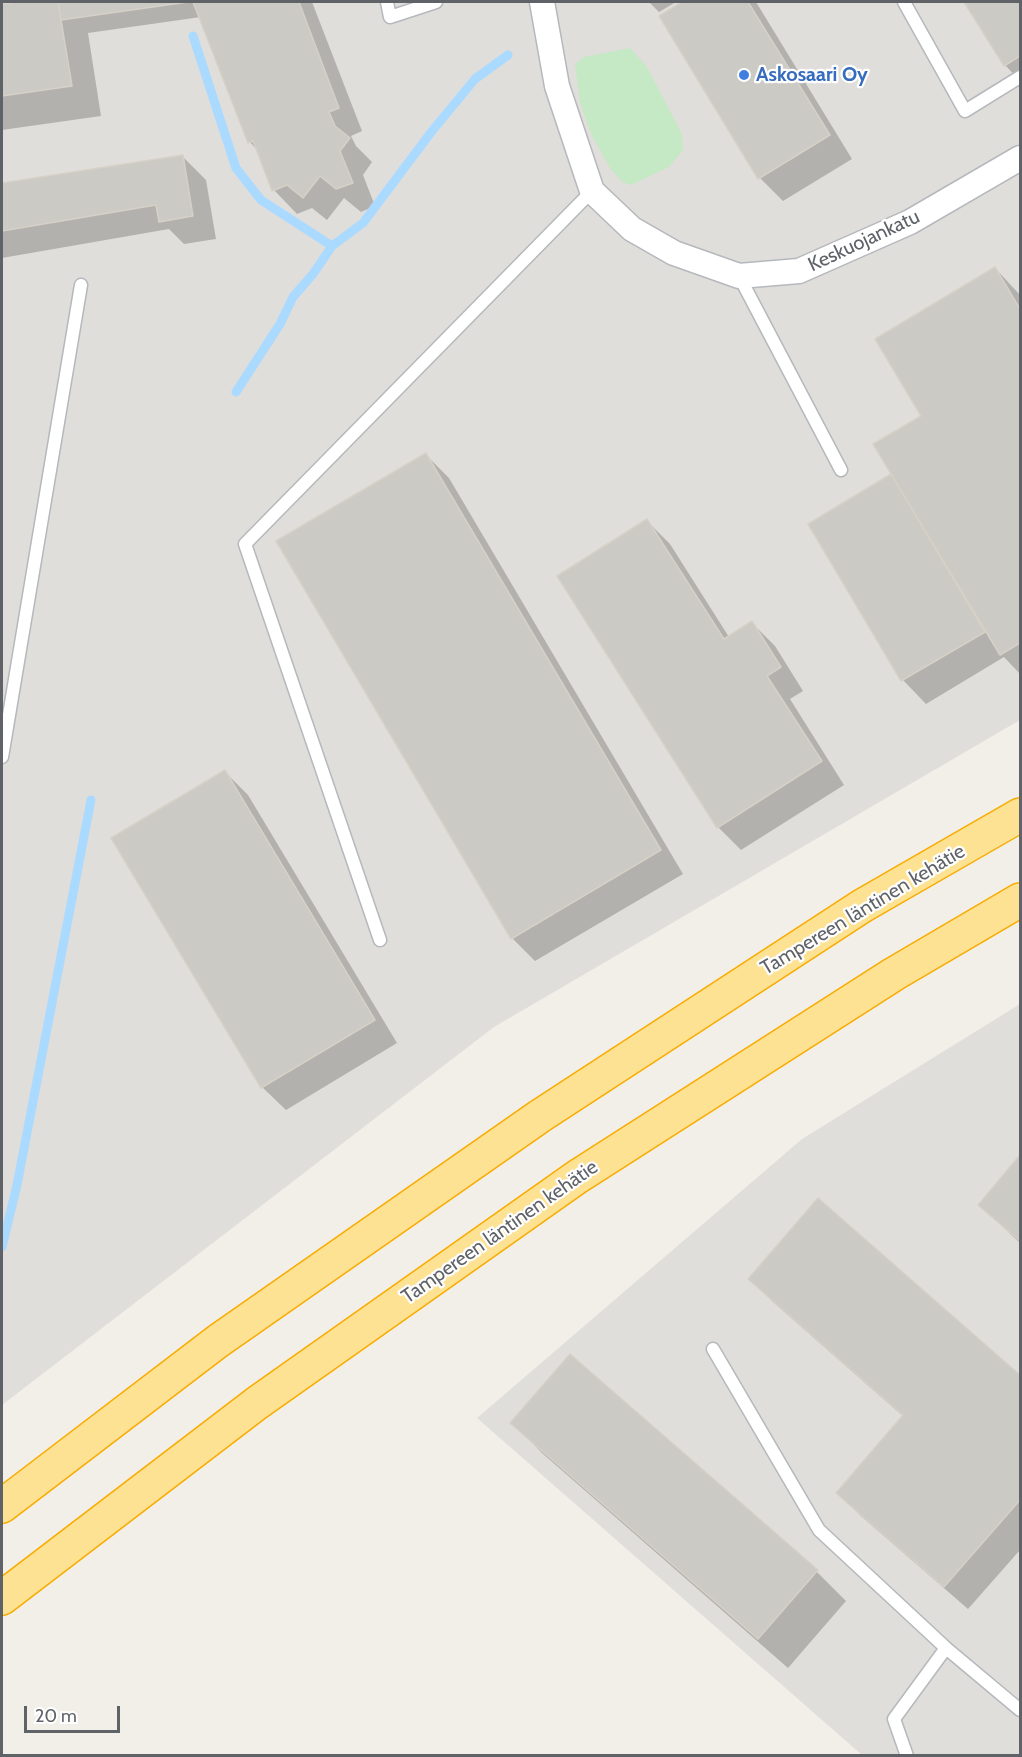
<!DOCTYPE html>
<html>
<head>
<meta charset="utf-8">
<style>
	body { margin:0 }
	#map { position:relative; width:1022px; height:1757px; overflow:hidden; background:#f1efe8; font-family:Cabin,sans-serif }
	canvas { display:block }
	.frame { position:absolute; inset:0; border:3px solid #5f6368; pointer-events:none }
	.scale { position:absolute; left:24px; top:1706px; width:96px; height:27px; box-sizing:border-box; border:3px solid #5f6368; border-top:0; padding-left:8px; font-size:18px; line-height:21px; white-space:nowrap; color:#5f6368; -webkit-text-stroke:4px #fff; paint-order:stroke }
</style>
</head>
<body>
<div id="map">
<canvas width="1022" height="1757"></canvas>
<div class="frame"></div>
<div class="scale">20 m</div>
</div>
<script>
const ctx = document.querySelector('canvas').getContext('2d');
ctx.lineJoin = 'round';
function fill(path, color) { ctx.fillStyle = color; ctx.fill(path, 'evenodd'); }
function strokePath(path, color, width, dash) { ctx.strokeStyle = color; ctx.lineWidth = width; ctx.lineCap = dash ? 'butt' : 'round'; ctx.setLineDash(dash || []); ctx.stroke(path); }
function drawText(font, color, halo, rows, align = 'center') {
  ctx.font = font + ' Cabin,sans-serif'; ctx.lineWidth = 4.5; ctx.setLineDash([]); ctx.textBaseline = 'middle'; ctx.strokeStyle = halo; ctx.fillStyle = color; for (const [text, x, y, turn = 0] of rows) {
    ctx.save(); ctx.translate(x, y); ctx.rotate((+turn || 0) * Math.PI / 180); ctx.textAlign = isNaN(turn) ? turn : align; if (halo) ctx.strokeText(text, 0, 0); ctx.fillText(text, 0, 0); ctx.restore();
  }
}
fill(new Path2D(`
	M 2,2 L 1020,2 L 1020,720 L 494,1027 L 2,1405 Z
	M 1020,1004 L 1020,1755 L 862,1755 L 477,1418 L 802,1139 Z`), '#e0deda');
fill(new Path2D(`
	M 630,48 L 647,67 L 682,134 L 683,150 L 669,167 L 631,185 L 622,182 L 610,168 L 591,134 L 580,102 L 575,64 L 584,57 Z`), '#c5e8c5');
fill(new Path2D(`
	M 29,2 L 312,2 L 362,131 L 351,136 L 356,146 L 372,162 L 363,175 L 375,206 L 361,212 L 344,198 L 327,220 L 312,208 L 297,214 L 274,190 L 258,151 L 250,142 L 201,17 L 88,33 L 101,116 L 2,130 L 2,5 Z
	M 649,2 L 676,2 L 659,12 Z
	M 685,2 L 756,2 L 852,159 L 783,201 L 760,178 L 661,16 Z
	M 965,2 L 1020,2 L 1020,81 L 1005,65 Z
	M 183,157 L 206,180 L 216,239 L 184,244 L 169,229 L 2,258 L 2,185 Z
	M 995,268 L 1020,295 L 1020,674 L 1004,657 L 926,704 L 903,680 L 810,525 L 893,474 Z
	M 426,455 L 449,478 L 683,874 L 535,961 L 512,938 Z
	M 647,521 L 670,544 L 729,637 L 752,623 L 775,646 L 803,691 L 790,699 L 844,785 L 741,850 L 718,827 Z
	M 225,772 L 248,795 L 397,1043 L 286,1110 L 262,1087 Z
	M 1020,1158 L 1020,1243 L 980,1205 Z
	M 818,1200 L 1020,1377 L 1020,1550 L 968,1609 L 861,1516 L 838,1493 L 904,1417 L 773,1302 L 750,1279 Z
	M 513,1423 L 816,1571 L 846,1601 L 788,1668 L 542,1453 Z`), '#0003');
strokePath(new Path2D(`
	M 193,36 L 236,168 L 261,200 L 332,246
	M 236,392 L 280,324 L 293,297 L 313,274 L 332,246 L 363,223 L 432,131 L 475,79 L 508,55
	M 2,1247 L 17,1185 L 91,800`), '#aadaff', 9);
const building = new Path2D(`
	M 18,2 L 58,2 L 72,86 L 2,96 L 2,4 Z
	M 58,2 L 188,2 L 61,20 Z
	M 193,2 L 299,2 L 339,108 L 329,112 L 335,126 L 350,138 L 340,151 L 353,183 L 336,189 L 320,176 L 303,198 L 287,185 L 272,191 L 253,141 L 248,143 Z
	M 682,2 L 748,2 L 830,135 L 758,179 L 659,16 Z
	M 964,2 L 1020,2 L 1020,56 L 1004,66 Z
	M 183,155 L 193,216 L 159,222 L 156,205 L 2,231 L 2,183 Z
	M 995,267 L 1020,309 L 1020,643 L 1000,655 L 873,444 L 921,416 L 875,339 Z
	M 426,453 L 661,850 L 511,939 L 276,541 Z
	M 891,474 L 985,632 L 901,681 L 808,524 Z
	M 647,519 L 724,639 L 752,621 L 781,667 L 767,676 L 822,761 L 717,828 L 557,576 Z
	M 225,770 L 375,1020 L 261,1088 L 111,838 Z
	M 1020,1155 L 1020,1241 L 978,1205 Z
	M 818,1198 L 1020,1375 L 1020,1500 L 944,1587 L 836,1493 L 903,1415 L 748,1279 Z
	M 570,1354 L 818,1570 L 758,1639 L 510,1423 Z`);
fill(building, '#cccac5');
strokePath(building, '#d6d1c6', 1.5);
const lane = new Path2D(`
	M 387,2 L 390,17 L 436,2
	M 904,2 L 965,111 L 1020,77
	M 739,276 L 841,470
	M 2,757 L 81,285
	M 380,940 L 245,544 L 592,191
	M 713,1349 L 819,1530 L 946,1648 L 1020,1710
	M 907,1756 L 894,1719 L 946,1648`);
const street = new Path2D(`
	M 542,2 L 557,86 L 592,191 L 632,229 L 674,253 L 739,276 L 799,271 L 910,222 L 1020,158`);
const highway = new Path2D(`
	M 2,1506 L 218,1341 L 540,1116 L 862,906 L 1020,815
	M 2,1598 L 257,1403 L 577,1177 L 894,974 L 1020,900`);
strokePath(lane, '#b5b8bc', 15);
strokePath(street, '#b5b8bc', 27);
strokePath(highway, '#f9ab00', 36);
strokePath(lane, '#fff', 12);
strokePath(street, '#fff', 24);
strokePath(highway, '#fde293', 33);
for (const [x, y, r, color] of [
	[744,75,6,"#3f7fe0"]
]) { const dot = new Path2D(); dot.arc(x, y, r, 0, 2 * Math.PI); ctx.fillStyle = color; ctx.fill(dot); strokePath(dot, '#fff', 2); }
drawText('bold 20px', '#366cbe', '#fff', [
	["Askosaari Oy",756,75]
], 'left');
drawText('20px', '#5f6368', '#fff', [
	["Keskuojankatu",864,241,-25],
	["Tampereen läntinen kehätie",863,910,-31],
	["Tampereen läntinen kehätie",500,1232,-35]
]);
</script>
</body>
</html>
